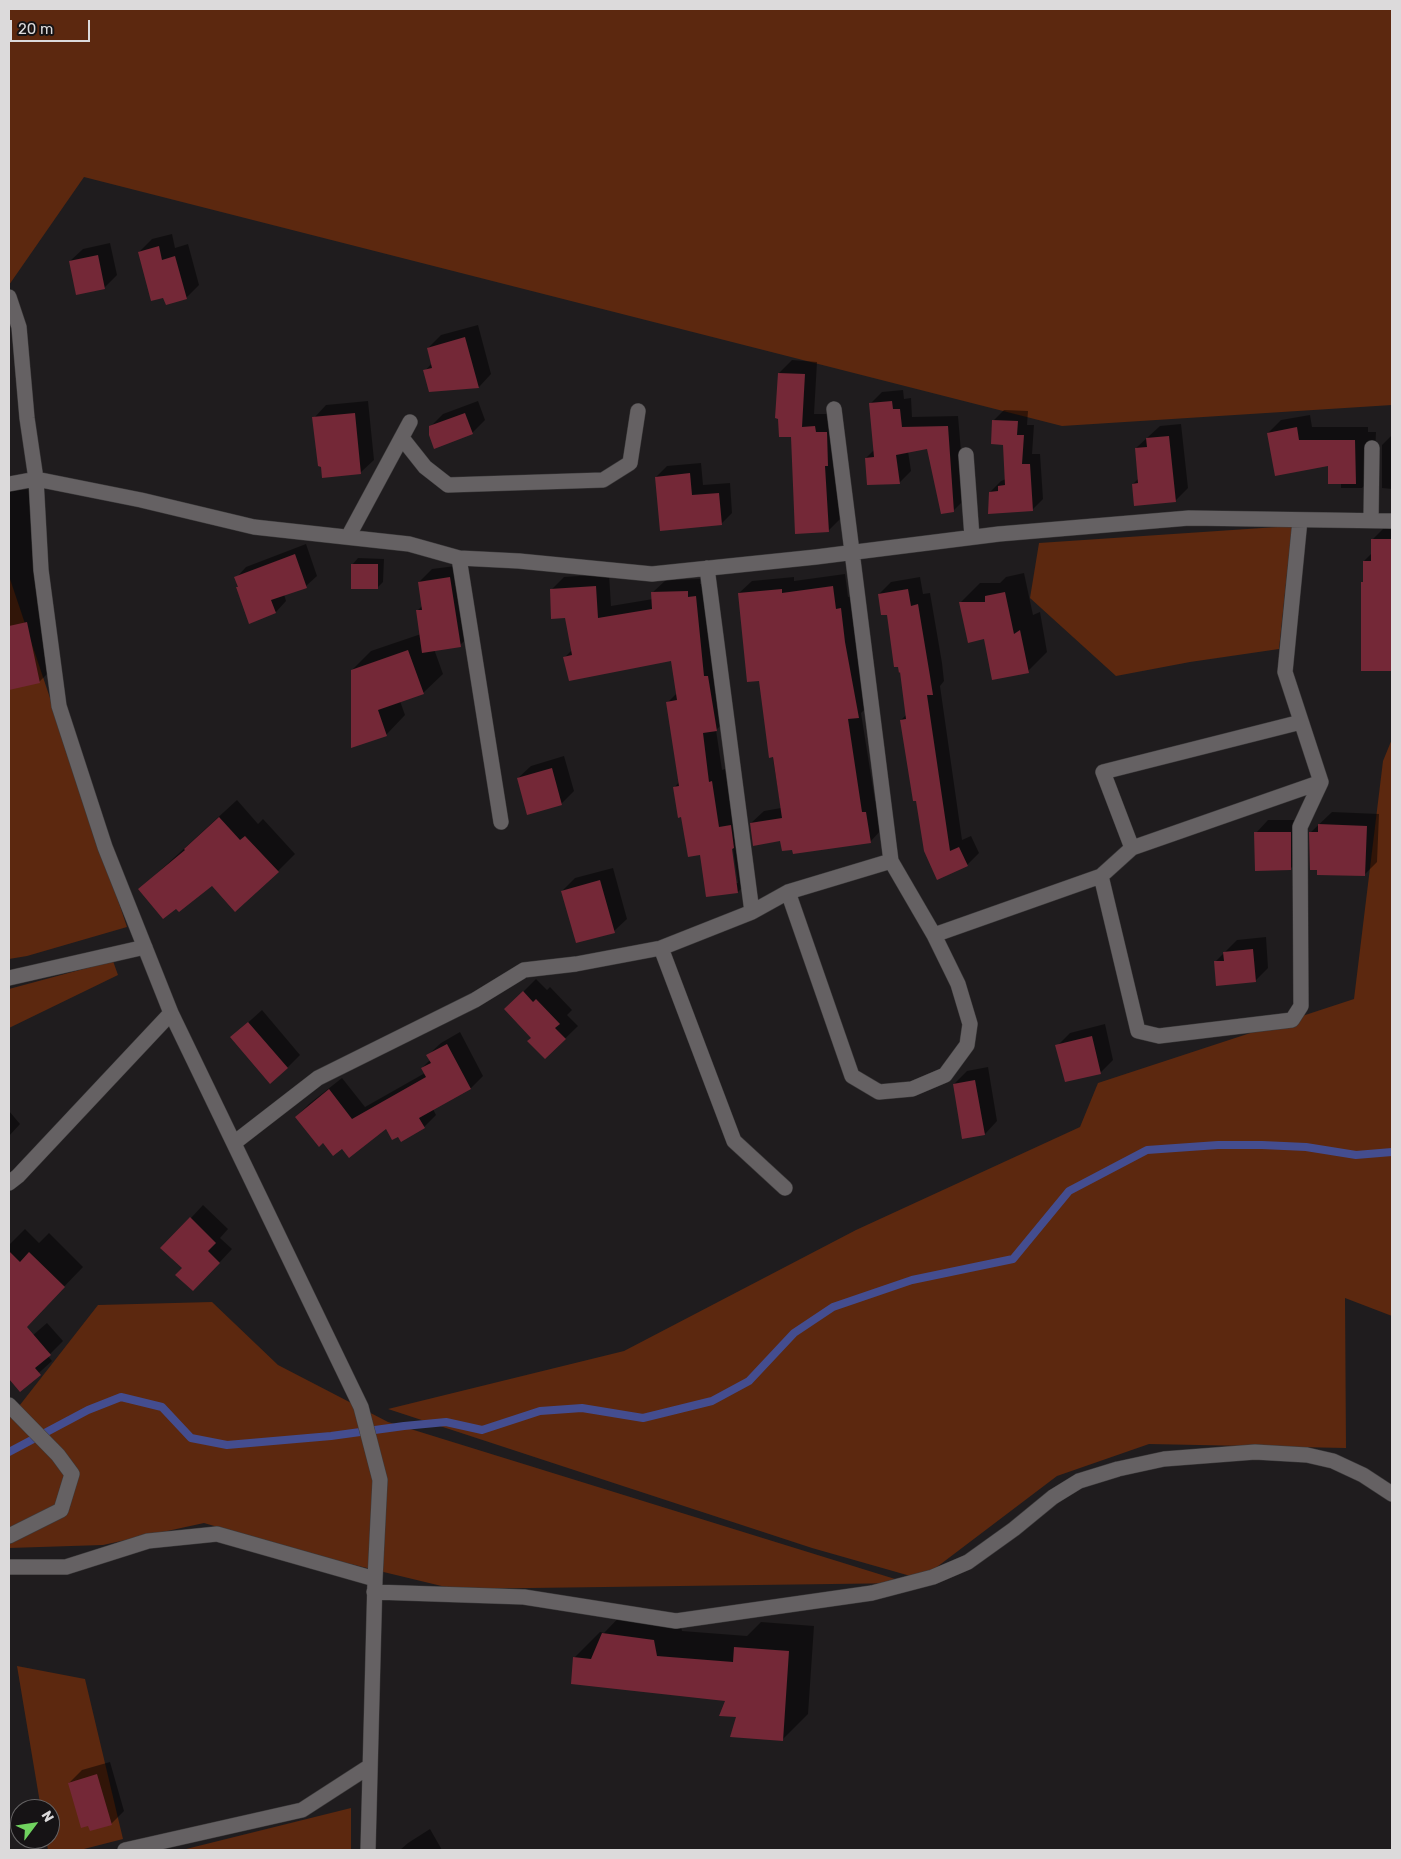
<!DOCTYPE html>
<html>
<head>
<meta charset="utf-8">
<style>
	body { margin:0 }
	#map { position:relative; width:1401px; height:1859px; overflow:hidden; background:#1f1c1e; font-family:Rubik,sans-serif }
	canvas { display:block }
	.frame { position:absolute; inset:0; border:10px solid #dcdadb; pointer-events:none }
	.north { position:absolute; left:10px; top:1799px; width:50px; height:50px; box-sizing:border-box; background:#161315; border:1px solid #656364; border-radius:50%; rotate:59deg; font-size:14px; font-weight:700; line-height:20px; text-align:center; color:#dcdadb }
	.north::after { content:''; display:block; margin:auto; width:18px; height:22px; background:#70d35f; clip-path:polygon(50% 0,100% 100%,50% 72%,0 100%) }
	.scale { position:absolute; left:10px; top:20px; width:80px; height:22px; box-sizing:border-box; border:2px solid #dcdadb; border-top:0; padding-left:6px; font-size:15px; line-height:18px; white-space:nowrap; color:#dcdadb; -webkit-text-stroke:4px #161315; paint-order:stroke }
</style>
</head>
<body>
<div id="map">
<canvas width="1401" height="1859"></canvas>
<div class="frame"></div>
<div class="north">N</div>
<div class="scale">20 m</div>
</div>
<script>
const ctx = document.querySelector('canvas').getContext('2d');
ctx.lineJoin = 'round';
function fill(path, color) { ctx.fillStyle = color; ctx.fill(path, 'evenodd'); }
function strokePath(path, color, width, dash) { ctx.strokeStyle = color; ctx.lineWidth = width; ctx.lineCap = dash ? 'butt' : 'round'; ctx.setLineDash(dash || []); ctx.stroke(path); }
fill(new Path2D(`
	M 9,9 L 1392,9 L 1392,405 L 1062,426 L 84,177 L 9,285 Z
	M 1292,526 L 1279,649 L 1190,662 L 1116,676 L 1030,598 L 1039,543 Z
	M 9,576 L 127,927 L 27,956 L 9,959 Z
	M 1392,739 L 1392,1316 L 1345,1298 L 1346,1448 L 1149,1444 L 1057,1476 L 921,1579 L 812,1548 L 388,1409 L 624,1351 L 856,1230 L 1080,1127 L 1098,1083 L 1354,999 L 1383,761 Z
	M 113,961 L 118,975 L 9,1028 L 9,989 Z
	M 212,1302 L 278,1365 L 388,1422 L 908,1583 L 454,1589 L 313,1555 L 204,1523 L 103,1545 L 9,1548 L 9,1419 L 98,1305 Z
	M 17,1666 L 85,1679 L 123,1839 L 80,1850 L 48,1850 L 46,1839 L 50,1839 L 50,1809 L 41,1809 Z
	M 351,1808 L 351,1850 L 182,1850 Z`), '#5c280f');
fill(new Path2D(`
	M 172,234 L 175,248 L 188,244 L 199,285 L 186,298 L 139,252 L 152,239 Z
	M 110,243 L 117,275 L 104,288 L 70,261 L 83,249 Z
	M 478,325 L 491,374 L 479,387 L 430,391 L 425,371 L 432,363 L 428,348 L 441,335 Z
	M 792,360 L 817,362 L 814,414 L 827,414 L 841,518 L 828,531 L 793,435 L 779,373 Z
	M 903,390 L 904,399 L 911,398 L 912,417 L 958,416 L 965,499 L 954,510 L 928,448 L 908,451 L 911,471 L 900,482 L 868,483 L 866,458 L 874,450 L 871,403 L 882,392 Z
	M 368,401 L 374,460 L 361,472 L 323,476 L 314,418 L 326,405 Z
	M 478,401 L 485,420 L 472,433 L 430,427 L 443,414 Z
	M 1004,410 L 1028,411 L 1027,425 L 1034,425 L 1032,454 L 1040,454 L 1043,499 L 1032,510 L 990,492 L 1001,481 L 1006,479 L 1004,444 L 993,421 Z
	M 1310,415 L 1312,427 L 1368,427 L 1368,432 L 1376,432 L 1374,475 L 1362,488 L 1341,488 L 1341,483 L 1329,465 L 1268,433 L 1281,420 Z
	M 1181,424 L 1188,488 L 1175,501 L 1133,484 L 1139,478 L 1136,448 L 1160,426 Z
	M 1392,435 L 1392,489 L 1382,488 L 1382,445 Z
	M 701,463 L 703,485 L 730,483 L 732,513 L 721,524 L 656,477 L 667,466 Z
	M 31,489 L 43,596 L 37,602 L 52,669 L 39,682 L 9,689 L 9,491 Z
	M 1389,523 L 1392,523 L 1392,670 L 1363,670 L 1364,561 L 1372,553 L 1372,540 Z
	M 306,544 L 317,576 L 306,586 L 284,594 L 286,601 L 276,612 L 237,588 L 239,586 L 236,578 L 246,567 Z
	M 358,558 L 384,559 L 383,582 L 377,588 L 352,565 Z
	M 463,565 L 473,633 L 460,645 L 434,649 L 443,674 L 423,693 L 400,701 L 405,715 L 386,735 L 352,670 L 371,651 L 421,634 L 417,611 L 423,605 L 419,582 L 432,569 Z
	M 1024,573 L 1033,615 L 1040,612 L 1047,652 L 1028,671 L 985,638 L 961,602 L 980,583 L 1000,583 L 1006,577 Z
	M 609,574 L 611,606 L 653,599 L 653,592 L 666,580 L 700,579 L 700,584 L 708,584 L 730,717 L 716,730 L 722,770 L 725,769 L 732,815 L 744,813 L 750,879 L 738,892 L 682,816 L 675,787 L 679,782 L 667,703 L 677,693 L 672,660 L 565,657 L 572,650 L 566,617 L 551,590 L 564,577 ZM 732,842 L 738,883 L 735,883 L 730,843 Z
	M 845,574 L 848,597 L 853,596 L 870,704 L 861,713 L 875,801 L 879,800 L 882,829 L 870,842 L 793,848 L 751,823 L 764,811 L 781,808 L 760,679 L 739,593 L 752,581 L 794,577 L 794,581 Z
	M 920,577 L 923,594 L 930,593 L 942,663 L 944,681 L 940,686 L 962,840 L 971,836 L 979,853 L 967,865 L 937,878 L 901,720 L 906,715 L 901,671 L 888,614 L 879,594 L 891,582 Z
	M 564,756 L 574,791 L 561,804 L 518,778 L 531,766 Z
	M 237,800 L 258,824 L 263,819 L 295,854 L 278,871 L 212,884 L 140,889 Z
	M 1332,812 L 1379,814 L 1377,862 L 1364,875 L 1311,832 Z
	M 1268,820 L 1303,820 L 1303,856 L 1290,869 L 1256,833 Z
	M 613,868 L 627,919 L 614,931 L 562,891 L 575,878 Z
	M 1266,937 L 1268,968 L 1255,981 L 1215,962 L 1237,940 Z
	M 536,979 L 547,990 L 550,987 L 572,1010 L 567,1015 L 578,1026 L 545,1058 L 518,997 Z
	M 262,1010 L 300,1055 L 287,1068 L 232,1037 Z
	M 1105,1024 L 1113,1060 L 1101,1072 L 1057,1046 L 1070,1033 Z
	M 460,1032 L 483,1076 L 471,1088 L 433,1109 L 436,1115 L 424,1127 L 398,1135 L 386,1127 L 342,1147 L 323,1141 L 296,1117 L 309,1104 L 342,1078 L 365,1107 L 425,1073 L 422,1068 L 430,1060 L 428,1055 L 441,1043 Z
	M 988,1067 L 997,1121 L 985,1134 L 954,1084 L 967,1071 Z
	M 9,1111 L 20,1124 L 9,1136 Z
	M 203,1205 L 228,1229 L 220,1238 L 232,1249 L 206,1277 L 183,1268 L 191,1218 Z
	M 25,1229 L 39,1243 L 49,1233 L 83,1267 L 26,1326 L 9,1309 L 9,1245 Z
	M 47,1323 L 63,1341 L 48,1356 L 52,1361 L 20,1390 L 9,1377 L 9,1356 Z
	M 628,1608 L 679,1615 L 682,1631 L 747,1636 L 761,1622 L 814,1626 L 808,1714 L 782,1740 L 738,1716 L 727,1700 L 574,1658 L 600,1632 L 604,1633 Z
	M 110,1762 L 124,1811 L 111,1824 L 69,1783 L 82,1770 Z
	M 430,1829 L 442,1850 L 400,1850 L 408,1843 Z`), '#0007');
strokePath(new Path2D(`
	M 9,1452 L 88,1410 L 121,1397 L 162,1407 L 191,1438 L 227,1445 L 331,1436 L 404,1426 L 446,1422 L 482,1430 L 540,1411 L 582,1408 L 643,1418 L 712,1401 L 749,1381 L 794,1333 L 833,1307 L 912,1280 L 1013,1259 L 1069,1191 L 1147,1150 L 1218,1145 L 1262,1145 L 1306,1147 L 1356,1155 L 1392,1152`), '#444d8f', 8);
fill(new Path2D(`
	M 159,246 L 162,260 L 175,256 L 187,299 L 166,305 L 163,298 L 151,301 L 138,252 Z
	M 98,255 L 105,289 L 76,295 L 69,261 Z
	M 465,337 L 479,388 L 429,392 L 423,370 L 432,368 L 427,348 Z
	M 778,373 L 805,374 L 802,427 L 815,426 L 816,432 L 827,432 L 828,466 L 825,466 L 829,532 L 795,534 L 791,437 L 779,437 L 778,419 L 775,418 Z
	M 892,401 L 893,409 L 900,409 L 902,427 L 948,426 L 954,512 L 941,514 L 927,449 L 896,455 L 900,484 L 867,485 L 865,458 L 874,457 L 869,403 Z
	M 355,413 L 361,474 L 322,478 L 321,467 L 318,466 L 312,417 Z
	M 465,413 L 473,434 L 434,449 L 429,435 L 429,426 Z
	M 992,420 L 1018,421 L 1017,435 L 1024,435 L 1022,464 L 1030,464 L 1033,511 L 988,514 L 989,492 L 998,491 L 998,486 L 1005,485 L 1003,445 L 991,444 Z
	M 1297,427 L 1299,440 L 1355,440 L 1356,484 L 1328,484 L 1328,466 L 1275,476 L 1267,433 Z
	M 1169,436 L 1176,502 L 1134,506 L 1132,484 L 1138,483 L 1135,448 L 1147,447 L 1146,438 Z
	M 690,473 L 692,495 L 719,493 L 722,525 L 660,531 L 655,477 Z
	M 1371,539 L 1392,539 L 1392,671 L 1361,671 L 1361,582 L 1363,582 L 1363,561 L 1371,561 Z
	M 295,554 L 307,588 L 271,600 L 276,613 L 249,624 L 236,587 L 238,587 L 234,577 Z
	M 351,564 L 378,564 L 378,589 L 351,589 Z
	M 450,577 L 461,647 L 422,653 L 416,610 L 422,610 L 418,582 Z
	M 596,586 L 598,618 L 652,609 L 651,592 L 688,591 L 688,597 L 696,596 L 704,676 L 708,676 L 717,731 L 703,733 L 709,782 L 712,781 L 719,827 L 731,825 L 734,848 L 732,849 L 738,893 L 706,897 L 700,855 L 688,857 L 681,817 L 678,818 L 673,787 L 679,786 L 666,702 L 677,700 L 671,661 L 569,681 L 563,657 L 572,655 L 565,618 L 551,619 L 550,589 Z
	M 833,586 L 836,609 L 841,608 L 845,642 L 859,718 L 848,719 L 862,812 L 866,812 L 871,843 L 793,854 L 792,850 L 782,851 L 780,841 L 753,846 L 750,823 L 782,818 L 773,757 L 769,758 L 759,681 L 747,682 L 738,593 L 782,589 L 782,593 Z
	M 908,589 L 911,606 L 918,604 L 930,676 L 933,695 L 927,695 L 950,851 L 959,847 L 968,866 L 937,880 L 924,851 L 916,801 L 913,801 L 900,720 L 906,719 L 900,672 L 899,673 L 898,667 L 894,667 L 887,615 L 881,615 L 878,594 Z
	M 1005,592 L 1014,634 L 1020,630 L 1029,673 L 992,680 L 984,639 L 968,643 L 959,602 L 985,602 L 985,596 Z
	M 27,622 L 40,683 L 9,690 L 9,626 Z
	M 408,650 L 424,694 L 378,710 L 387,736 L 351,748 L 351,670 Z
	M 552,768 L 562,805 L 527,815 L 517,778 Z
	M 219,817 L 240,840 L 245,836 L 279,872 L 235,912 L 212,886 L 179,912 L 176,909 L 163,919 L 138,889 L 185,850 L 184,849 Z
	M 1318,824 L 1367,826 L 1365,876 L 1317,875 L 1317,870 L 1310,870 L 1309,832 L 1318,832 Z
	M 1254,832 L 1291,832 L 1291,870 L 1255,871 Z
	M 600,880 L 615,933 L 576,943 L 561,891 Z
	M 1253,949 L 1256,982 L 1216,986 L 1214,961 L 1224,961 L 1223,952 Z
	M 523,991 L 533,1002 L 536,999 L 560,1024 L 555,1028 L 566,1039 L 545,1059 L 527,1041 L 531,1038 L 504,1009 Z
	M 248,1022 L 288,1068 L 270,1084 L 230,1037 Z
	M 1092,1036 L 1101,1074 L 1065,1082 L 1055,1045 Z
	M 447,1044 L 471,1089 L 419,1118 L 425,1128 L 401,1142 L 398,1137 L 392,1140 L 386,1129 L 349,1158 L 342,1149 L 333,1156 L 323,1143 L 319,1147 L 295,1117 L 329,1089 L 352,1119 L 426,1077 L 421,1068 L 431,1063 L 426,1055 Z
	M 975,1080 L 985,1135 L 962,1139 L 953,1084 Z
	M 190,1217 L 216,1243 L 208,1251 L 220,1263 L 193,1291 L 175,1275 L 182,1268 L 160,1248 Z
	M 9,1251 L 20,1262 L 29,1252 L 65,1287 L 27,1327 L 51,1355 L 35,1368 L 41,1375 L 20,1392 L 9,1379 Z
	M 602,1633 L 654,1640 L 657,1656 L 733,1662 L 734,1647 L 789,1651 L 783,1741 L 730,1737 L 736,1717 L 719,1716 L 725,1701 L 571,1684 L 573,1657 L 591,1659 Z
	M 97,1774 L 112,1825 L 90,1831 L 88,1826 L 81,1828 L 68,1783 Z`), '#742837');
const minor = new Path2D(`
	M 9,297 L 19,327 L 27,418 L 36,479 L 41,570 L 59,706 L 105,847 L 171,1013 L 361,1407 L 380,1480 L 375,1579 L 368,1850
	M 402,438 L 425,467 L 448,485 L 603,480 L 630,463 L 638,411
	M 966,455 L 972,537
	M 9,484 L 36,479 L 141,500 L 254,527 L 409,544 L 459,558 L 519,561 L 652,574 L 816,557 L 999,534 L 1189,518 L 1392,521
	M 1371,520 L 1372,448
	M 348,537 L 410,422
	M 459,558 L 501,822
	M 707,568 L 752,912 L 788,892 L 891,861 L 834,409
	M 1301,722 L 1103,772 L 1132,848 L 1321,782
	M 891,861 L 934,935 L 1101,876 L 1138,1031 L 1159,1036 L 1292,1020 L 1301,1006 L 1300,827 L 1321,782 L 1285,672 L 1300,520
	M 1101,876 L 1132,848
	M 788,892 L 852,1076 L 879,1092 L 912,1089 L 945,1075 L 967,1045 L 970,1024 L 958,984 L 934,935
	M 661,948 L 734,1141 L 785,1188
	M 9,978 L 145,947
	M 234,1143 L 318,1078 L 475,1000 L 524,970 L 576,964 L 661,948 L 752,912
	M 9,1183 L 18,1176 L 171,1013
	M 9,1405 L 58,1455 L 72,1474 L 61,1510 L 9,1536
	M 9,1567 L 66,1567 L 148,1541 L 217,1534 L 375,1579
	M 374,1592 L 524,1597 L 676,1621 L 872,1593 L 933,1577 L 968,1562 L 1014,1529 L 1053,1497 L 1079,1481 L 1118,1469 L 1164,1459 L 1255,1452 L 1307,1455 L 1333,1461 L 1363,1475 L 1392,1494
	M 125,1850 L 302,1810 L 370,1766`);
strokePath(minor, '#3c3a3b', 16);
strokePath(minor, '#656163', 15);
</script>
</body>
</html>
